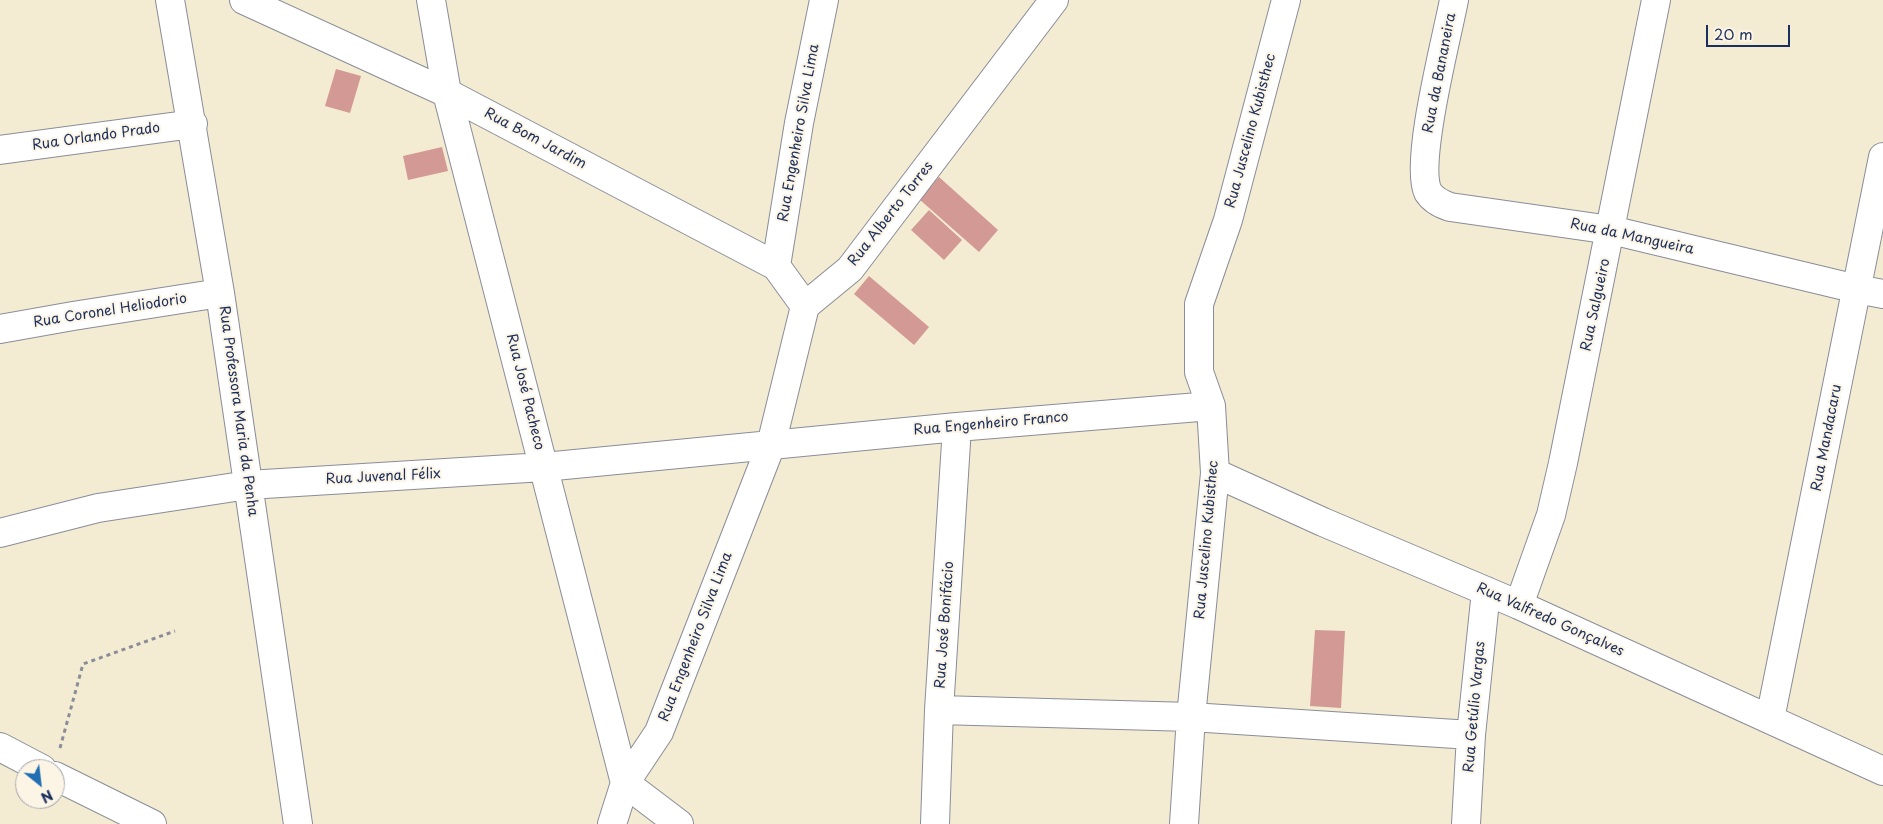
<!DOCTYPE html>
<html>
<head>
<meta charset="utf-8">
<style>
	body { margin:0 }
	#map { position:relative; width:1883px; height:824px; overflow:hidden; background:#f4ebd3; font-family:"Playpen Sans",sans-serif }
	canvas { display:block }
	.north { position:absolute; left:15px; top:759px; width:50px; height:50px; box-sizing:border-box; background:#fcf5e5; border:1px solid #a2a6af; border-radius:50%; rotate:151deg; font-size:14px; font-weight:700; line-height:20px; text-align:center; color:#1b2f5e }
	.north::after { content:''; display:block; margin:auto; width:18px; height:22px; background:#1f6fb2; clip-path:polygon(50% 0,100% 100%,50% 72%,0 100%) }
	.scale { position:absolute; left:1706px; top:25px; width:84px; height:22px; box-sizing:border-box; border:2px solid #1b2f5e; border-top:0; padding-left:6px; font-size:15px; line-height:18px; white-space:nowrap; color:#1b2f5e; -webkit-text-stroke:4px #fcf5e5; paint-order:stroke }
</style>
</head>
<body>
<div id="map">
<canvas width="1883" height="824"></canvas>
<div class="north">N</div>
<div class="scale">20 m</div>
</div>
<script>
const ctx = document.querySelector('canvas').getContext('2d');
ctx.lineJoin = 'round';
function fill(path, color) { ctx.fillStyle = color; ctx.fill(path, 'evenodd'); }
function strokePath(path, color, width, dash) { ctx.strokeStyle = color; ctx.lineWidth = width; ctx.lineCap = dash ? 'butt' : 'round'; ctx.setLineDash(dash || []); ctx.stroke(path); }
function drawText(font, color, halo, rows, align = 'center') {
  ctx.font = font + ' "Playpen Sans",sans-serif'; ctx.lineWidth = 4; ctx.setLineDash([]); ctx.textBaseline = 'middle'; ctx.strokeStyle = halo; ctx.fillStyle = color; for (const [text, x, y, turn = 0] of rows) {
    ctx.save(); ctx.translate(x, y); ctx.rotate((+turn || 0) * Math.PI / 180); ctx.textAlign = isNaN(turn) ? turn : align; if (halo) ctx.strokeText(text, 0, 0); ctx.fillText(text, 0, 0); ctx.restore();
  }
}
fill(new Path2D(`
	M 336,69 L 361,76 L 350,113 L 325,106 Z
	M 442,147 L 448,171 L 408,180 L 403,156 Z
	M 939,177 L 998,230 L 979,252 L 919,199 Z
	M 929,210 L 962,240 L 944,260 L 911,230 Z
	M 869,276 L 929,327 L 914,345 L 854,294 Z
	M 1315,630 L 1345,631 L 1341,708 L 1310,706 Z`), '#d29995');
const minor = new Path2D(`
	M 170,0 L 220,293 L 298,824
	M 244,0 L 447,93 L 776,266 L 805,306
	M 431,0 L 447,93 L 625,783 L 679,824
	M 1454,0 C 1447,37 1414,163 1428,192 C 1433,200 1441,204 1450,207 L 1611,230 L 1857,289 L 1883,294
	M 0,150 L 193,124
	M 776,266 L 799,123 L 824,0
	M 0,329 L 73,316 L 220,293
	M 1215,473 L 1323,522 L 1519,605 L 1883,771
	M 0,533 L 98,508 L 248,485 L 544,467 L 957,427 L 1211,406
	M 1519,605 L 1551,515 L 1563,463 L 1656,0
	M 939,710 L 1191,717 L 1471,735
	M 1770,719 L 1883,157
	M 0,747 L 42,769
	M 55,776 L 152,824
	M 612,824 L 625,783 L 659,732 L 771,445 L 805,306 L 850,269 L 1054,0
	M 935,824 L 939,710 L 957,427
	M 1184,824 L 1191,717 L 1215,473 L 1211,406 L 1199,372 L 1199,304 L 1228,220 L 1286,0
	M 1466,824 L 1471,735 L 1486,591`);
strokePath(minor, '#888d98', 30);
strokePath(new Path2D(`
	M 60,748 L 83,664 L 175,631`), '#888d98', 3, [4, 4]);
strokePath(minor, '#fff', 28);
drawText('14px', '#1b2f5e', '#fcf5e5', [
	["Rua da Bananeira",1440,73,-79],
	["Rua Juscelino Kubisthec",1251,131,-75],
	["Rua Engenheiro Silva Lima",799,133,-80],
	["Rua Orlando Prado",96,137,-8],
	["Rua Bom Jardim",535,139,28],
	["Rua Alberto Torres",891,214,-52],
	["Rua da Mangueira",1632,237,12],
	["Rua Salgueiro",1596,305,-78],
	["Rua Coronel Heliodorio",110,311,-9],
	["Rua José Pacheco",525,392,76],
	["Rua Professora Maria da Penha",238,411,82],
	["Rua Engenheiro Franco",991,424,-5],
	["Rua Mandacaru",1827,438,-79],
	["Rua Juvenal Félix",383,477,-3],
	["Rua Juscelino Kubisthec",1207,540,-85],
	["Rua Valfredo Gonçalves",1550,620,24],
	["Rua José Bonifácio",945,625,-86],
	["Rua Engenheiro Silva Lima",696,637,-69],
	["Rua Getúlio Vargas",1475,707,-85]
]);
</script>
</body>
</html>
